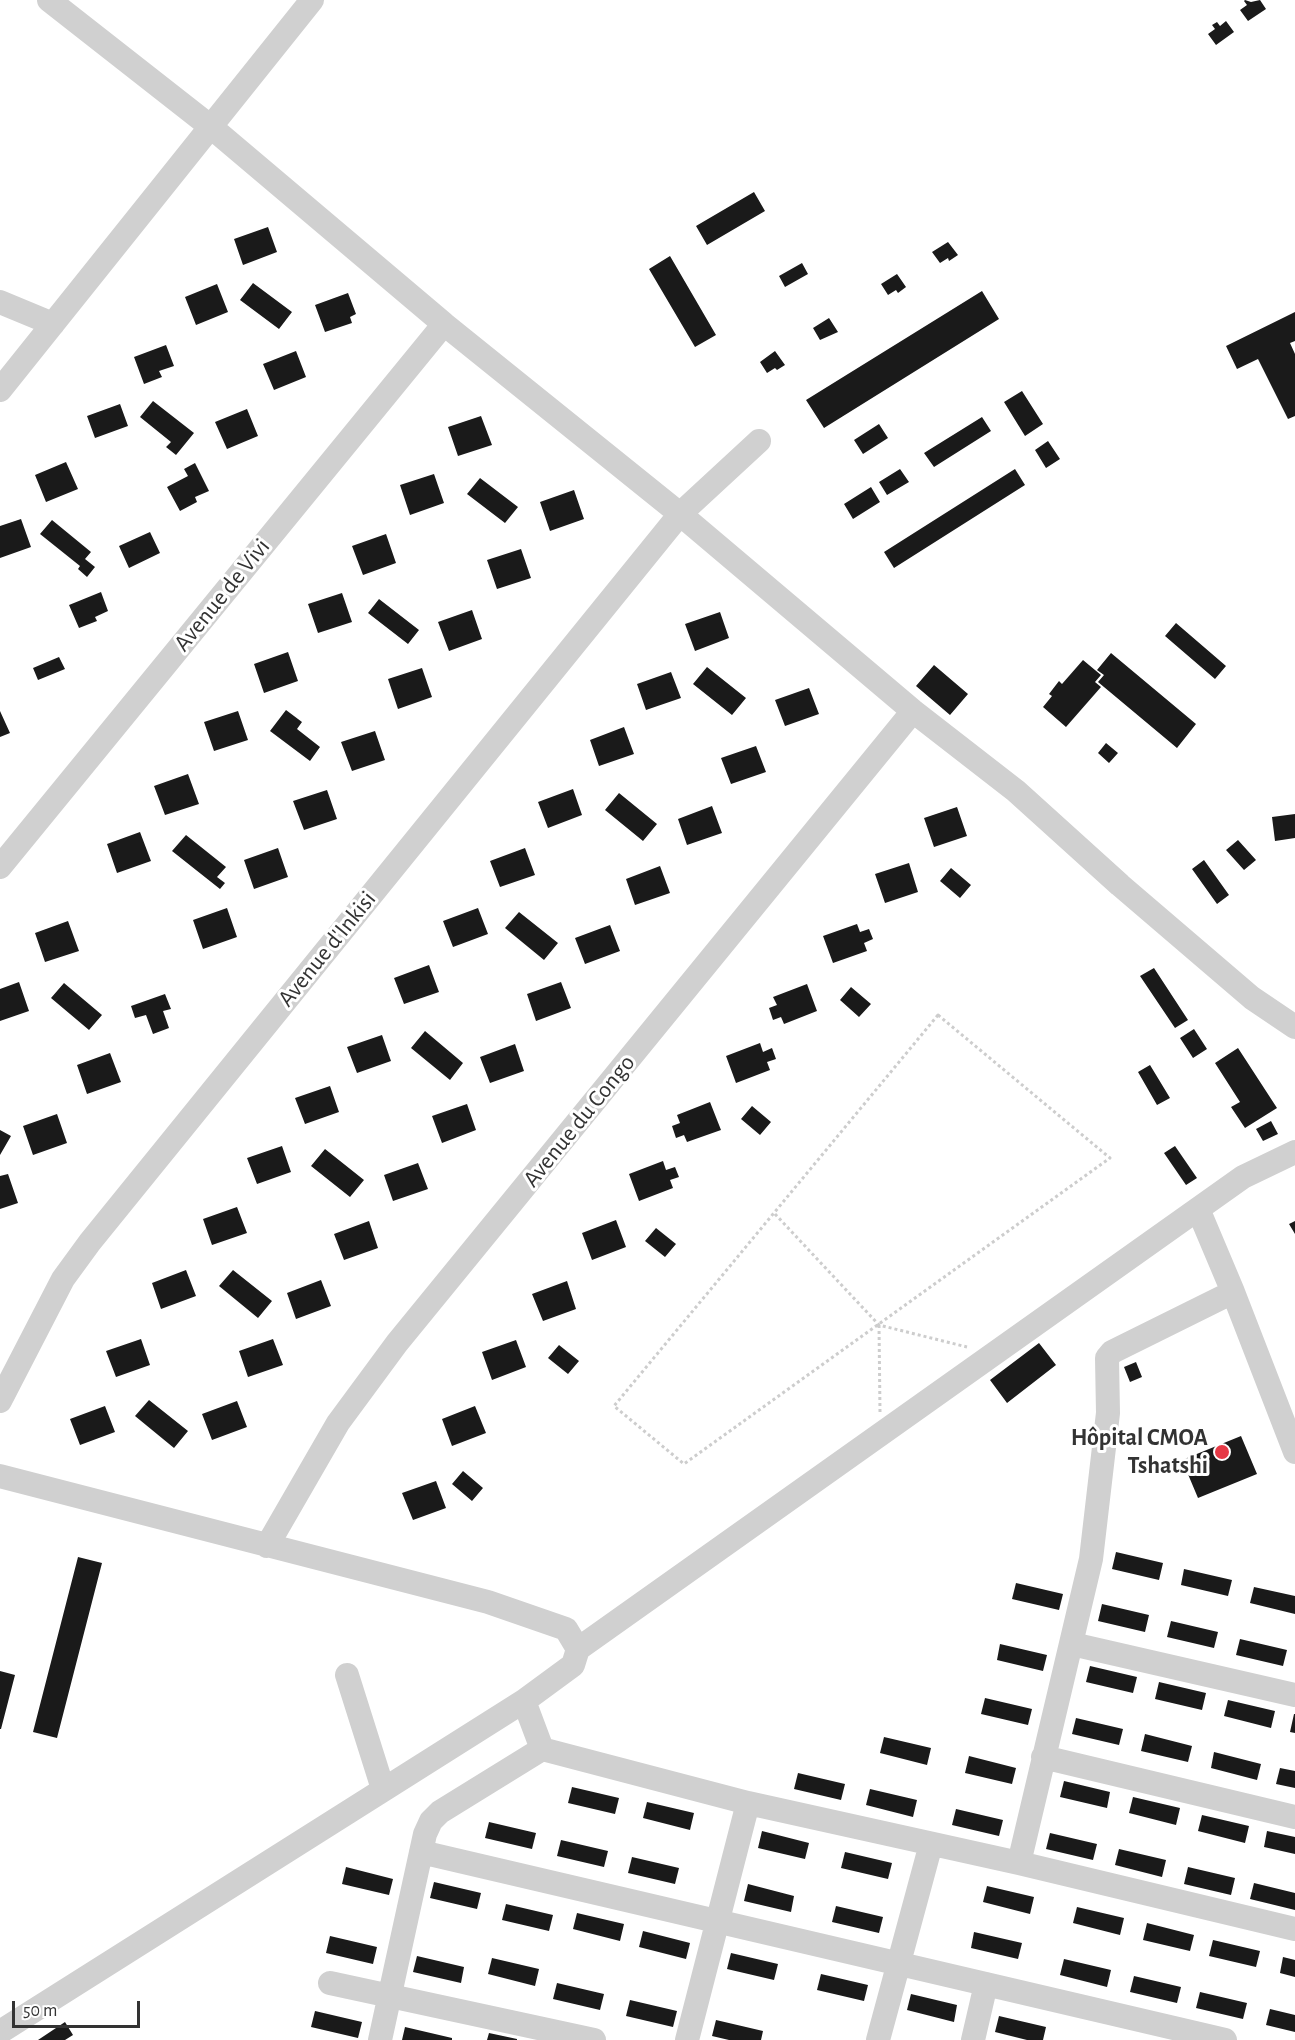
<!DOCTYPE html>
<html>
<head>
<meta charset="utf-8">
<style>
	body { margin:0 }
	#map { position:relative; width:1295px; height:2040px; overflow:hidden; background:#fff; font-family:"Alegreya Sans",sans-serif }
	canvas { display:block }
	.scale { position:absolute; left:12px; top:2001px; width:128px; height:27px; box-sizing:border-box; border:3px solid #333; border-top:0; padding-left:8px; font-size:18px; line-height:21px; white-space:nowrap; color:#333; -webkit-text-stroke:4px #fff; paint-order:stroke }
</style>
</head>
<body>
<div id="map">
<canvas width="1295" height="2040"></canvas>
<div class="scale">50 m</div>
</div>
<script>
const ctx = document.querySelector('canvas').getContext('2d');
ctx.lineJoin = 'round';
function fill(path, color) { ctx.fillStyle = color; ctx.fill(path, 'evenodd'); }
function strokePath(path, color, width, dash) { ctx.strokeStyle = color; ctx.lineWidth = width; ctx.lineCap = dash ? 'butt' : 'round'; ctx.setLineDash(dash || []); ctx.stroke(path); }
function drawText(font, color, halo, rows, align = 'center') {
  ctx.font = font + ' "Alegreya Sans",sans-serif'; ctx.lineWidth = 6; ctx.setLineDash([]); ctx.textBaseline = 'middle'; ctx.strokeStyle = halo; ctx.fillStyle = color; for (const [text, x, y, turn = 0] of rows) {
    ctx.save(); ctx.translate(x, y); ctx.rotate((+turn || 0) * Math.PI / 180); ctx.textAlign = isNaN(turn) ? turn : align; if (halo) ctx.strokeText(text, 0, 0); ctx.fillText(text, 0, 0); ctx.restore();
  }
}
fill(new Path2D(`
	M 1245,0 L 1251,2 L 1260,0 L 1266,9 L 1248,21 L 1240,10 L 1247,5 L 1244,1 Z
	M 1226,21 L 1234,32 L 1216,45 L 1208,34 L 1215,29 L 1212,25 L 1217,22 L 1220,26 Z
	M 754,192 L 765,211 L 707,245 L 696,226 Z
	M 268,227 L 277,252 L 243,265 L 234,239 Z
	M 948,242 L 958,255 L 949,261 L 948,258 L 940,263 L 932,252 Z
	M 670,256 L 716,335 L 695,347 L 649,269 Z
	M 802,263 L 808,274 L 785,287 L 779,276 Z
	M 897,274 L 906,287 L 898,293 L 896,290 L 888,295 L 881,284 Z
	M 253,283 L 292,312 L 279,329 L 240,300 Z
	M 217,284 L 228,312 L 196,325 L 185,297 Z
	M 982,291 L 999,319 L 824,428 L 806,400 Z
	M 348,293 L 356,314 L 350,317 L 352,323 L 325,332 L 315,305 Z
	M 1295,312 L 1295,341 L 1290,343 L 1295,354 L 1295,416 L 1288,419 L 1258,359 L 1237,369 L 1226,346 Z
	M 829,318 L 838,332 L 820,340 L 813,328 Z
	M 166,345 L 174,366 L 159,371 L 162,377 L 144,384 L 134,357 Z
	M 296,351 L 306,377 L 274,390 L 263,364 Z
	M 775,351 L 785,365 L 777,370 L 775,368 L 767,373 L 760,362 Z
	M 1022,391 L 1043,424 L 1025,436 L 1004,402 Z
	M 153,401 L 194,433 L 176,455 L 166,447 L 171,442 L 140,417 Z
	M 120,404 L 128,426 L 95,438 L 87,416 Z
	M 247,409 L 258,436 L 227,449 L 215,422 Z
	M 481,416 L 492,445 L 458,456 L 448,427 Z
	M 982,417 L 991,431 L 934,467 L 924,453 Z
	M 879,424 L 888,438 L 863,454 L 854,440 Z
	M 1048,441 L 1060,459 L 1046,468 L 1035,450 Z
	M 66,462 L 78,489 L 46,502 L 35,475 Z
	M 195,463 L 209,491 L 195,497 L 197,502 L 180,511 L 167,487 L 188,476 L 184,469 Z
	M 900,469 L 909,482 L 887,495 L 879,482 Z
	M 1015,469 L 1025,485 L 894,568 L 884,552 Z
	M 434,474 L 444,503 L 410,515 L 400,485 Z
	M 480,478 L 518,507 L 505,523 L 467,494 Z
	M 871,487 L 880,502 L 853,519 L 844,504 Z
	M 574,490 L 584,519 L 550,531 L 540,502 Z
	M 21,519 L 31,547 L 0,558 L 0,526 Z
	M 52,520 L 91,552 L 85,559 L 95,567 L 87,577 L 78,569 L 80,566 L 40,534 Z
	M 150,532 L 160,553 L 129,568 L 119,546 Z
	M 386,534 L 396,563 L 363,575 L 352,546 Z
	M 521,549 L 531,578 L 497,589 L 487,560 Z
	M 101,592 L 108,611 L 95,617 L 97,621 L 79,628 L 69,605 Z
	M 342,593 L 352,622 L 318,633 L 308,604 Z
	M 379,599 L 419,630 L 408,644 L 368,613 Z
	M 472,610 L 482,639 L 449,651 L 438,622 Z
	M 720,612 L 729,638 L 695,651 L 685,624 Z
	M 1176,623 L 1226,666 L 1215,679 L 1165,636 Z
	M 288,652 L 298,681 L 264,693 L 254,664 Z
	M 1111,653 L 1196,724 L 1177,748 L 1098,682 L 1104,675 L 1097,670 Z
	M 59,657 L 65,669 L 38,680 L 33,668 Z
	M 1083,660 L 1101,675 L 1095,682 L 1101,687 L 1066,727 L 1043,707 L 1052,696 L 1049,694 L 1059,681 L 1062,684 Z
	M 934,665 L 968,694 L 950,715 L 916,686 Z
	M 707,667 L 746,698 L 732,715 L 693,684 Z
	M 422,668 L 432,697 L 398,709 L 388,679 Z
	M 671,672 L 681,698 L 646,710 L 637,684 Z
	M 809,688 L 819,714 L 785,726 L 775,700 Z
	M 286,710 L 302,722 L 297,729 L 320,747 L 310,761 L 270,731 Z
	M 0,711 L 10,733 L 0,737 Z
	M 238,711 L 248,740 L 214,751 L 204,722 Z
	M 624,727 L 634,754 L 599,766 L 590,740 Z
	M 375,731 L 385,760 L 352,771 L 341,742 Z
	M 1106,743 L 1118,753 L 1109,763 L 1098,753 Z
	M 756,746 L 766,772 L 731,784 L 721,758 Z
	M 188,774 L 199,804 L 165,815 L 154,786 Z
	M 573,789 L 582,815 L 548,828 L 538,802 Z
	M 327,790 L 337,819 L 304,830 L 293,801 Z
	M 619,793 L 657,824 L 643,841 L 605,810 Z
	M 712,806 L 722,833 L 687,845 L 678,819 Z
	M 957,807 L 967,836 L 934,847 L 924,818 Z
	M 1295,814 L 1295,838 L 1275,841 L 1272,817 Z
	M 140,832 L 151,861 L 117,873 L 107,844 Z
	M 186,835 L 226,867 L 217,877 L 225,883 L 220,889 L 172,851 Z
	M 1238,840 L 1256,860 L 1244,870 L 1226,850 Z
	M 278,848 L 288,877 L 254,889 L 244,860 Z
	M 525,848 L 535,875 L 500,887 L 490,861 Z
	M 1204,860 L 1229,895 L 1217,904 L 1192,869 Z
	M 909,863 L 918,892 L 885,903 L 875,874 Z
	M 660,866 L 670,893 L 635,905 L 626,879 Z
	M 951,868 L 971,885 L 960,898 L 940,881 Z
	M 227,908 L 237,937 L 203,949 L 193,920 Z
	M 478,908 L 488,934 L 453,947 L 443,921 Z
	M 519,912 L 558,943 L 544,960 L 505,928 Z
	M 68,921 L 79,951 L 45,962 L 35,933 Z
	M 857,924 L 860,932 L 869,929 L 873,939 L 864,943 L 867,951 L 833,963 L 823,936 Z
	M 610,925 L 620,951 L 585,964 L 575,938 Z
	M 429,965 L 439,992 L 404,1004 L 394,978 Z
	M 1154,968 L 1188,1020 L 1175,1028 L 1140,976 Z
	M 19,982 L 29,1011 L 0,1021 L 0,989 Z
	M 561,982 L 571,1008 L 536,1021 L 527,994 Z
	M 64,983 L 102,1015 L 89,1030 L 51,998 Z
	M 807,984 L 817,1011 L 784,1024 L 781,1017 L 773,1020 L 769,1008 L 777,1005 L 773,997 Z
	M 851,987 L 871,1004 L 859,1017 L 840,1000 Z
	M 165,994 L 171,1009 L 163,1011 L 169,1028 L 153,1034 L 146,1015 L 135,1018 L 131,1006 Z
	M 1194,1029 L 1207,1049 L 1193,1058 L 1180,1038 Z
	M 425,1031 L 463,1063 L 450,1080 L 411,1048 Z
	M 382,1035 L 391,1061 L 357,1073 L 347,1047 Z
	M 760,1043 L 763,1052 L 772,1048 L 776,1059 L 767,1062 L 770,1070 L 736,1083 L 726,1056 Z
	M 515,1044 L 524,1071 L 490,1083 L 480,1057 Z
	M 1238,1048 L 1277,1108 L 1245,1128 L 1231,1107 L 1240,1102 L 1215,1063 Z
	M 110,1053 L 121,1082 L 87,1094 L 77,1065 Z
	M 1150,1065 L 1170,1098 L 1157,1105 L 1138,1072 Z
	M 330,1086 L 339,1112 L 305,1124 L 295,1098 Z
	M 710,1102 L 721,1130 L 687,1142 L 684,1135 L 676,1138 L 672,1126 L 680,1123 L 677,1115 Z
	M 467,1104 L 476,1130 L 442,1143 L 432,1116 Z
	M 752,1106 L 771,1122 L 760,1135 L 741,1119 Z
	M 57,1114 L 67,1143 L 33,1155 L 23,1126 Z
	M 1271,1121 L 1278,1134 L 1263,1141 L 1256,1129 Z
	M 0,1130 L 11,1136 L 0,1155 Z
	M 282,1146 L 291,1172 L 257,1184 L 247,1158 Z
	M 1175,1146 L 1197,1178 L 1186,1185 L 1164,1153 Z
	M 325,1149 L 364,1180 L 350,1197 L 311,1166 Z
	M 663,1161 L 666,1170 L 675,1167 L 679,1177 L 670,1180 L 673,1188 L 639,1201 L 629,1174 Z
	M 418,1163 L 428,1189 L 393,1201 L 384,1175 Z
	M 8,1174 L 18,1203 L 0,1209 L 0,1176 Z
	M 237,1207 L 247,1233 L 212,1245 L 203,1219 Z
	M 616,1220 L 626,1247 L 592,1260 L 582,1233 Z
	M 369,1221 L 378,1248 L 344,1260 L 334,1234 Z
	M 1295,1221 L 1295,1234 L 1289,1224 Z
	M 656,1228 L 676,1244 L 665,1257 L 645,1241 Z
	M 186,1270 L 196,1296 L 161,1309 L 152,1283 Z
	M 233,1270 L 272,1301 L 258,1318 L 219,1286 Z
	M 321,1280 L 331,1306 L 296,1319 L 287,1293 Z
	M 567,1281 L 576,1309 L 543,1321 L 532,1294 Z
	M 141,1339 L 150,1365 L 116,1377 L 106,1351 Z
	M 273,1339 L 283,1365 L 248,1377 L 239,1351 Z
	M 516,1340 L 526,1367 L 492,1380 L 482,1352 Z
	M 1039,1343 L 1056,1365 L 1007,1403 L 990,1380 Z
	M 559,1345 L 579,1361 L 568,1374 L 548,1358 Z
	M 1136,1362 L 1142,1377 L 1130,1382 L 1124,1367 Z
	M 149,1400 L 188,1431 L 174,1448 L 135,1416 Z
	M 237,1401 L 247,1427 L 212,1440 L 202,1414 Z
	M 105,1406 L 115,1432 L 80,1445 L 70,1419 Z
	M 475,1406 L 486,1433 L 452,1446 L 442,1419 Z
	M 1241,1436 L 1257,1474 L 1198,1498 L 1182,1460 Z
	M 463,1471 L 483,1488 L 472,1501 L 452,1484 Z
	M 436,1481 L 446,1508 L 413,1520 L 402,1493 Z
	M 1116,1552 L 1163,1563 L 1159,1580 L 1112,1569 Z
	M 78,1557 L 102,1563 L 57,1738 L 33,1732 Z
	M 1184,1569 L 1232,1580 L 1228,1596 L 1181,1585 Z
	M 1016,1583 L 1063,1594 L 1059,1610 L 1012,1599 Z
	M 1254,1587 L 1295,1596 L 1295,1614 L 1250,1603 Z
	M 1102,1604 L 1149,1615 L 1145,1632 L 1098,1621 Z
	M 1171,1621 L 1218,1632 L 1214,1648 L 1167,1637 Z
	M 1240,1639 L 1287,1650 L 1283,1666 L 1236,1655 Z
	M 1000,1644 L 1047,1655 L 1043,1671 L 997,1660 Z
	M 1090,1666 L 1137,1677 L 1133,1693 L 1086,1682 Z
	M 0,1671 L 15,1675 L 1,1729 L 0,1729 Z
	M 1159,1682 L 1206,1693 L 1202,1710 L 1155,1699 Z
	M 985,1698 L 1032,1709 L 1028,1725 L 981,1714 Z
	M 1228,1700 L 1275,1711 L 1271,1728 L 1224,1716 Z
	M 1294,1714 L 1295,1714 L 1295,1733 L 1290,1732 Z
	M 1076,1718 L 1123,1729 L 1119,1745 L 1072,1734 Z
	M 1145,1734 L 1192,1746 L 1188,1762 L 1141,1751 Z
	M 884,1737 L 931,1748 L 927,1765 L 880,1753 Z
	M 1214,1752 L 1261,1764 L 1257,1780 L 1211,1768 Z
	M 969,1756 L 1016,1768 L 1012,1784 L 965,1773 Z
	M 1280,1768 L 1295,1771 L 1295,1788 L 1276,1784 Z
	M 798,1773 L 845,1784 L 841,1800 L 794,1789 Z
	M 1064,1781 L 1110,1792 L 1107,1808 L 1060,1797 Z
	M 572,1787 L 619,1798 L 615,1814 L 568,1803 Z
	M 870,1789 L 917,1800 L 913,1817 L 866,1805 Z
	M 1133,1797 L 1180,1808 L 1176,1825 L 1129,1813 Z
	M 647,1802 L 694,1813 L 690,1830 L 643,1818 Z
	M 956,1809 L 1003,1820 L 999,1836 L 952,1825 Z
	M 1202,1815 L 1249,1826 L 1245,1843 L 1198,1831 Z
	M 489,1822 L 536,1833 L 532,1849 L 485,1838 Z
	M 762,1831 L 809,1843 L 805,1859 L 758,1848 Z
	M 1267,1831 L 1295,1837 L 1295,1854 L 1264,1847 Z
	M 1050,1833 L 1097,1844 L 1093,1860 L 1046,1849 Z
	M 561,1840 L 608,1851 L 604,1867 L 557,1856 Z
	M 1119,1849 L 1166,1860 L 1162,1877 L 1115,1865 Z
	M 845,1852 L 892,1863 L 888,1879 L 841,1868 Z
	M 632,1857 L 679,1868 L 675,1884 L 628,1873 Z
	M 346,1867 L 393,1879 L 389,1895 L 342,1884 Z
	M 1188,1867 L 1235,1878 L 1231,1895 L 1184,1884 Z
	M 434,1882 L 481,1893 L 477,1909 L 430,1898 Z
	M 1254,1883 L 1295,1893 L 1295,1910 L 1250,1899 Z
	M 748,1884 L 794,1896 L 791,1912 L 744,1901 Z
	M 987,1886 L 1034,1897 L 1030,1914 L 983,1902 Z
	M 506,1904 L 553,1915 L 549,1931 L 502,1920 Z
	M 836,1906 L 883,1917 L 879,1933 L 832,1922 Z
	M 1077,1907 L 1124,1918 L 1120,1935 L 1073,1923 Z
	M 577,1913 L 624,1924 L 620,1941 L 573,1929 Z
	M 1147,1923 L 1194,1935 L 1190,1951 L 1143,1940 Z
	M 643,1931 L 690,1943 L 686,1959 L 639,1947 Z
	M 974,1932 L 1022,1943 L 1018,1959 L 971,1948 Z
	M 330,1936 L 377,1947 L 373,1964 L 326,1953 Z
	M 1213,1940 L 1260,1951 L 1256,1967 L 1209,1956 Z
	M 731,1953 L 778,1964 L 774,1980 L 727,1969 Z
	M 417,1956 L 464,1967 L 461,1983 L 413,1972 Z
	M 1283,1957 L 1295,1960 L 1295,1977 L 1280,1973 Z
	M 492,1958 L 539,1969 L 535,1986 L 488,1974 Z
	M 1064,1959 L 1111,1970 L 1107,1987 L 1060,1975 Z
	M 821,1974 L 868,1985 L 864,2001 L 817,1990 Z
	M 1134,1976 L 1181,1987 L 1177,2003 L 1130,1992 Z
	M 557,1983 L 604,1994 L 600,2010 L 553,1999 Z
	M 1200,1992 L 1247,2003 L 1243,2019 L 1196,2008 Z
	M 911,1994 L 957,2005 L 954,2022 L 907,2010 Z
	M 630,2000 L 677,2011 L 673,2027 L 626,2016 Z
	M 1270,2009 L 1295,2015 L 1295,2032 L 1266,2025 Z
	M 315,2011 L 362,2022 L 358,2038 L 311,2027 Z
	M 999,2016 L 1046,2027 L 1043,2040 L 1027,2040 L 995,2032 Z
	M 716,2020 L 763,2031 L 761,2040 L 729,2040 L 712,2036 Z
	M 65,2022 L 73,2035 L 65,2040 L 38,2040 Z
	M 405,2027 L 452,2038 L 452,2040 L 402,2040 Z
	M 489,2033 L 517,2039 L 517,2040 L 487,2040 Z`), '#1a1a1a');
strokePath(new Path2D(`
	M 938,1015 L 1110,1158 L 684,1464 L 614,1406 Z
	M 775,1214 L 879,1325 L 967,1347
	M 879,1325 L 880,1412`), '#cdcdcd', 3, [3, 3]);
strokePath(new Path2D(`
	M 49,0 L 211,127 L 444,324 L 680,514 L 913,711 L 1016,791 L 1120,885 L 1252,998 L 1295,1027
	M 0,302 L 53,324
	M 0,390 L 312,0
	M 0,867 L 444,324
	M 1198,1209 L 1233,1292 L 1295,1452
	M 0,1401 L 63,1279 L 90,1242 L 680,514 L 759,441
	M 0,1476 L 488,1602 L 566,1629 L 578,1649
	M 267,1546 L 338,1423 L 397,1343 L 913,711
	M 1072,1644 L 1295,1695
	M 347,1675 L 383,1789
	M 542,1749 L 748,1803 L 1019,1863 L 1295,1929
	M 1043,1757 L 1295,1817
	M 421,1852 L 1225,2040
	M 1019,1863 L 1091,1559 L 1108,1413 L 1107,1358 L 1112,1352 L 1233,1292
	M 330,1983 L 594,2040
	M 0,2032 L 524,1701 L 573,1665 L 578,1649 L 1243,1177 L 1295,1152
	M 380,2040 L 425,1834 L 431,1821 L 440,1812 L 542,1749 L 524,1701
	M 687,2040 L 748,1803
	M 878,2040 L 931,1844
	M 973,2040 L 986,1984`), '#d0d0d0', 24);
for (const [x, y, r, color] of [
	[1222,1452,8,"#e63946"]
]) { const dot = new Path2D(); dot.arc(x, y, r, 0, 2 * Math.PI); ctx.fillStyle = color; ctx.fill(dot); strokePath(dot, '#fff', 2); }
drawText('24px', '#333', '#fff', [
	["Avenue de Vivi",222,595,-51],
	["Avenue d'Inkisi",327,949,-51],
	["Avenue du Congo",579,1121,-51]
]);
drawText('bold 24px', '#333', '#fff', [
	["Hôpital CMOA",1208,1438],
	["Tshatshi",1208,1466]
], 'right');
</script>
</body>
</html>
